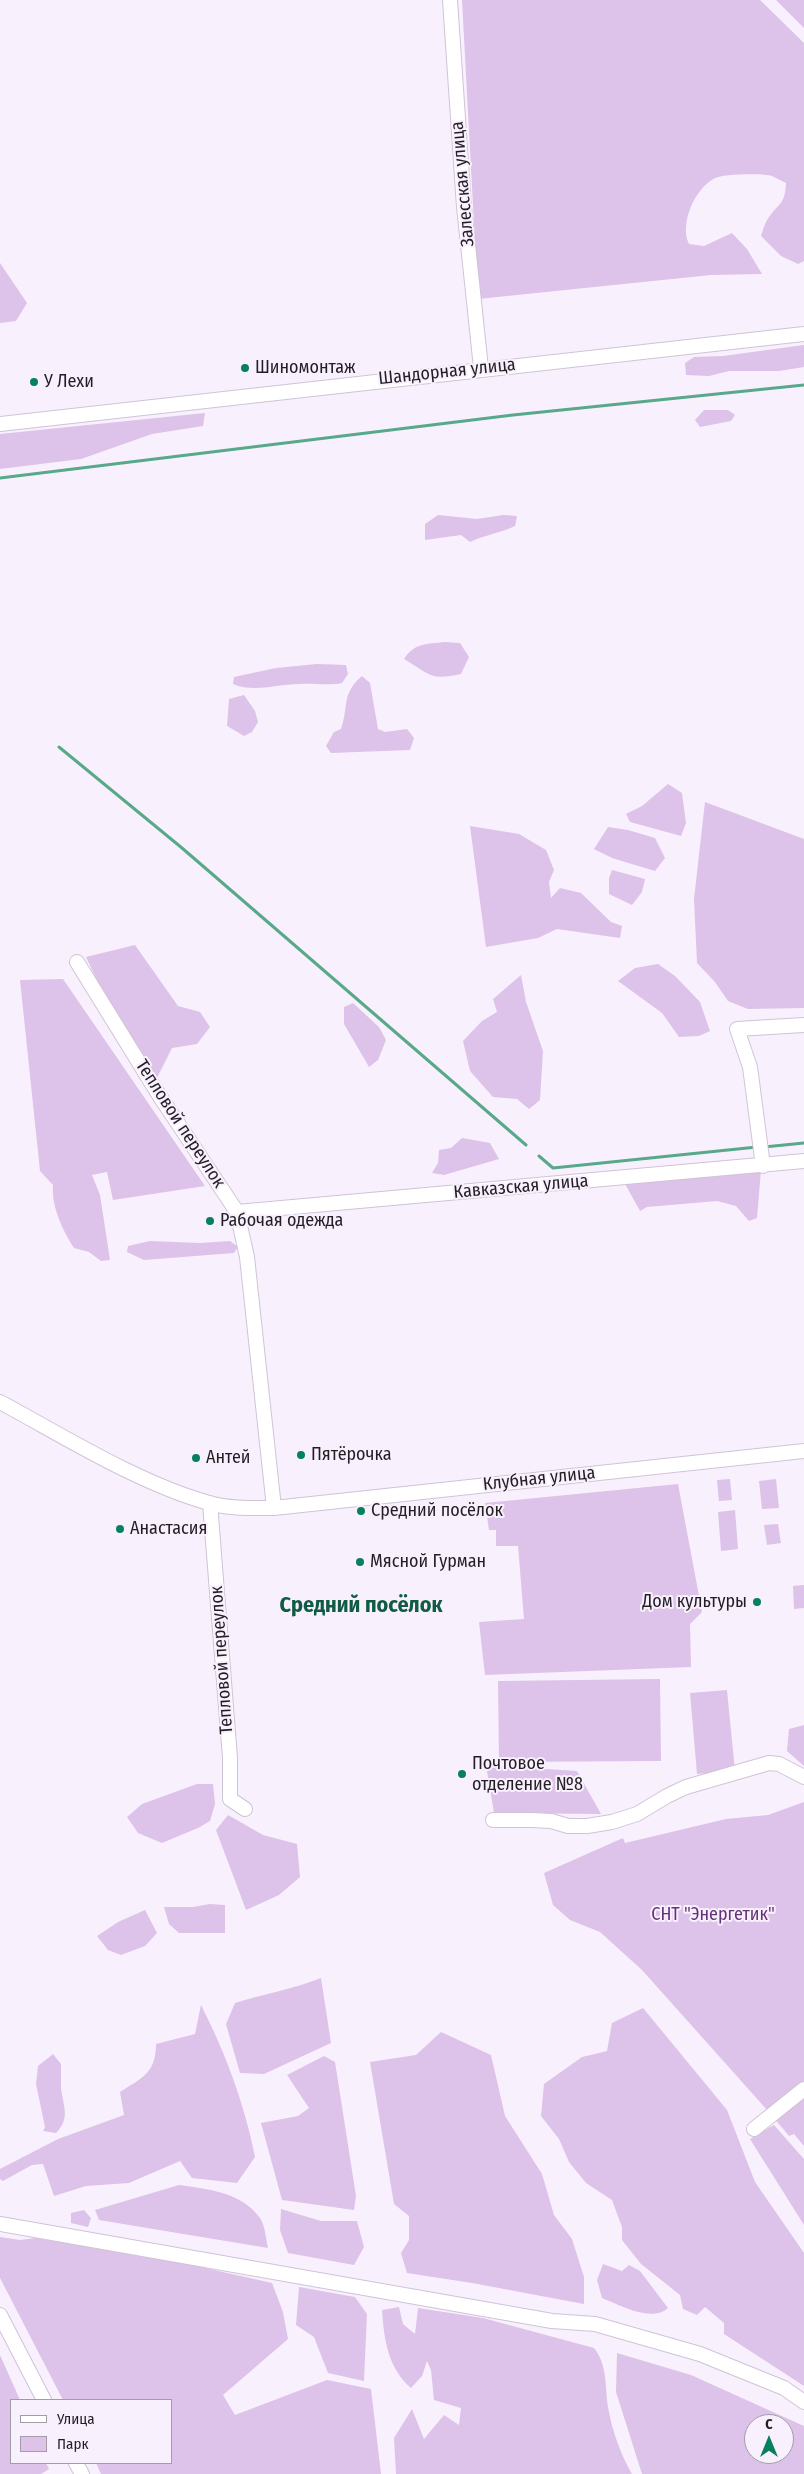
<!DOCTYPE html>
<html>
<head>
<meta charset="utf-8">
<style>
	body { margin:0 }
	#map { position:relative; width:804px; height:2474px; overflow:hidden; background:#f9f0fd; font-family:"Fira Sans Condensed",sans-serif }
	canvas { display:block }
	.legend { position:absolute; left:10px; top:2399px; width:162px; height:65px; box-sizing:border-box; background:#f9f0fd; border:1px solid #a39ca6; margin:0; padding:6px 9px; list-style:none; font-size:15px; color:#221e24 }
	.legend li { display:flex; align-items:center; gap:10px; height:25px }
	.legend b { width:25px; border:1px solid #a39ca6 }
	.north { position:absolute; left:744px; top:2414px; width:50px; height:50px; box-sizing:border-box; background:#f9f0fd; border:1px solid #a39ca6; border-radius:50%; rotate:0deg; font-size:14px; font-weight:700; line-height:20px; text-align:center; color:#221e24 }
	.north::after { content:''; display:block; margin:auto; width:18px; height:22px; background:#06805f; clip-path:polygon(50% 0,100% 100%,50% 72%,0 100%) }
</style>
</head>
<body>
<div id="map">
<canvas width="804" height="2474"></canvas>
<ul class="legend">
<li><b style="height:6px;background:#fff"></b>Улица</li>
<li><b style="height:14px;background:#ddc2e9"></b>Парк</li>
</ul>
<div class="north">С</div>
</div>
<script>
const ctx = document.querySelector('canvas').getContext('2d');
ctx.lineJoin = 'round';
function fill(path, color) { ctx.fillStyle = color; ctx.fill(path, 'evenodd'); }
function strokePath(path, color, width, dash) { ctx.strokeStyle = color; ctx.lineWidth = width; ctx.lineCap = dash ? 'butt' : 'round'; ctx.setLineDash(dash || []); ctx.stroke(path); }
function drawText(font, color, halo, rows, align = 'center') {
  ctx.font = font + ' "Fira Sans Condensed",sans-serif'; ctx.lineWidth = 4; ctx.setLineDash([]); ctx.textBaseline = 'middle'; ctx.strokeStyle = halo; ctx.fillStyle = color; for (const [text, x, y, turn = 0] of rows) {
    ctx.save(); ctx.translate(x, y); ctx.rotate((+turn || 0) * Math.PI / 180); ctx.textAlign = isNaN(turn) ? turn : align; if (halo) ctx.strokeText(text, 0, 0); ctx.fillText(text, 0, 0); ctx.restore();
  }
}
fill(new Path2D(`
	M 462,0 L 760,0 L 804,43 L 804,261 L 798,264 L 781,256 L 761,236 C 763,230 765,222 769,217 C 780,202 785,204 786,183 C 781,181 777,178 772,176 C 764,173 722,174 715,178 C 695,188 679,224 689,244 L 704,246 L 732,233 L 747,249 L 762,274 L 711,275 L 478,299 Z
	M 776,0 L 804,0 L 804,28 Z
	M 0,263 L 27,303 L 16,321 L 0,323 Z
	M 804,345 L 804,367 L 779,371 L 729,371 L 709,376 L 686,375 L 685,363 L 694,357 L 723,356 Z
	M 704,410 L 728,410 L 735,415 L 731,421 L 700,427 L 695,420 Z
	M 205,413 L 203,426 L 152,434 L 81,459 L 0,469 L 0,434 Z
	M 438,515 L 477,519 L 503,515 L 517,516 L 515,526 C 500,533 485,535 470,542 L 461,535 L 425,540 L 425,524 Z
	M 445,642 L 460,643 L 469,657 L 461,674 C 429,681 430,674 404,659 C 414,643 427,644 445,642 Z
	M 317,664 L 346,665 L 348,674 L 342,683 C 327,686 314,683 299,684 C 277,684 254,693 233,684 L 234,677 L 276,668 Z
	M 362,676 L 370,683 L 378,729 L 385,732 L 407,729 L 414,738 L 410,750 L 331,753 L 326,746 L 334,732 L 341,729 C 349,706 341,694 362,676 Z
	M 244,695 L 255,711 L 258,722 L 252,732 L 244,736 L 227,726 L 229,699 Z
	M 668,784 L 682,793 L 686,823 L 681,836 L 630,822 L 626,814 L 642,806 Z
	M 705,802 L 804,839 L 804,1008 L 748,1009 L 728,1001 L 715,982 L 697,963 L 694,899 Z
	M 470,826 L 519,834 L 546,850 L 554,870 L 549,882 L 551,898 L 560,888 L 581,893 L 611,922 L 622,926 L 620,938 L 557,929 L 538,938 L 486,947 Z
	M 608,827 L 628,830 L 655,838 L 665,858 L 655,871 L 612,858 L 594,849 Z
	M 612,870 L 645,879 L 642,892 L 632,905 L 609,894 L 609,878 Z
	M 135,945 L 178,1006 L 200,1012 L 210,1027 L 197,1044 L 172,1048 L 157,1078 L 115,1018 L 86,957 Z
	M 658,964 L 675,976 L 700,1002 L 710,1031 L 699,1036 L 679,1037 L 662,1013 L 618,981 L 635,968 Z
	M 521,975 L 526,1002 L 543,1051 L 540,1100 L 529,1109 L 517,1099 L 493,1097 L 470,1071 L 463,1041 L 482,1021 L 497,1012 L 493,999 Z
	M 63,979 L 205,1186 L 113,1200 L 107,1172 L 92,1175 L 100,1195 L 110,1260 L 101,1261 L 89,1252 L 74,1248 C 63,1231 51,1206 53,1185 L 40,1171 L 20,980 Z
	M 353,1003 L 379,1027 L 386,1040 L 378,1060 L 369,1067 L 344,1024 L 344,1007 Z
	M 462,1138 L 490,1143 L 499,1159 L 444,1175 L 432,1173 L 438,1163 L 439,1150 L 451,1148 Z
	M 761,1170 L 757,1218 L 749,1221 L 736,1206 L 717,1201 L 647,1207 L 640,1211 L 624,1182 Z
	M 150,1241 L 200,1243 L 230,1241 L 238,1247 L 234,1253 L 144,1260 L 127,1252 L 128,1246 Z
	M 730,1479 L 732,1500 L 719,1501 L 717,1480 Z
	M 776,1479 L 779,1508 L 762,1509 L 759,1481 Z
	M 678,1484 L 702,1612 L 690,1624 L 691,1667 L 485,1675 L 479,1622 L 524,1619 L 518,1546 L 496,1546 L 496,1530 L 489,1530 L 485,1503 Z
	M 735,1510 L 738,1549 L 721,1551 L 718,1512 Z
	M 778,1524 L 781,1543 L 767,1545 L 764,1525 Z
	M 804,1585 L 804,1608 L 794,1609 L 793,1586 Z
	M 660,1679 L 661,1761 L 499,1762 L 498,1681 Z
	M 727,1690 L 735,1771 L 697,1774 L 690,1693 Z
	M 804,1725 L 804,1766 L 787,1751 L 789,1729 Z
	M 486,1765 L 577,1771 L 601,1814 L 494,1813 Z
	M 197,1784 L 213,1784 L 215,1804 L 210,1821 L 198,1828 L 162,1843 L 138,1833 L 127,1817 L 142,1804 Z
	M 804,1802 L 804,2084 L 768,2111 L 642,1970 L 600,1932 L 570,1920 L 553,1905 L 544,1873 L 623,1838 L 625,1843 L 726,1819 L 768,1815 Z
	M 228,1815 L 263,1835 L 297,1844 L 300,1877 L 279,1895 L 246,1910 L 216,1830 Z
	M 210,1904 L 225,1905 L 225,1933 L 179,1933 L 169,1924 L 164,1907 L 193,1907 Z
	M 145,1910 L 157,1933 L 145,1946 L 121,1955 L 108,1950 L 97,1936 L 118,1922 Z
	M 321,1978 L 331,2043 L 264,2074 L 240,2073 L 226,2024 L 235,2003 C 264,1994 294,1989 321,1978 Z
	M 201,2005 C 225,2052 245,2105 255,2157 L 237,2183 L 192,2178 L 180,2161 L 129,2183 L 86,2186 L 54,2196 L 43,2164 L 32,2165 L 3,2181 L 0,2179 L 0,2169 L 58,2139 L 124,2115 L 120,2092 C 142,2078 156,2073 156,2044 L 195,2034 Z
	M 643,2008 L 727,2110 L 755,2182 L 804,2253 L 804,2386 L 724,2334 L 724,2323 L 705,2307 L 697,2315 L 683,2309 L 680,2295 L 641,2264 L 622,2240 L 622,2227 L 612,2200 L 586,2183 L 569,2162 L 559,2139 L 541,2116 L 544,2084 L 582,2057 L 607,2051 L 612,2023 Z
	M 441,2032 L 491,2055 L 505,2116 L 542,2174 L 554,2215 L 572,2239 L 584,2277 L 584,2304 L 472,2283 L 407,2273 L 401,2253 L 409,2240 L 409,2216 L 394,2204 L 370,2062 L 416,2055 Z
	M 53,2054 L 61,2064 C 61,2072 61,2080 61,2088 C 63,2106 71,2118 56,2133 L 43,2131 L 45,2127 L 36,2084 L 38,2066 Z
	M 324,2056 L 335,2062 L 356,2196 L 354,2210 L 282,2200 L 261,2123 L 298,2116 L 309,2108 L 287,2075 Z
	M 804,2094 L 804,2146 L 794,2134 L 789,2136 L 773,2117 Z
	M 774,2125 L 804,2159 L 804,2225 L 750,2139 Z
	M 179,2185 C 207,2189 242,2192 260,2218 C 265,2225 266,2239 268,2248 L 99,2220 L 95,2210 Z
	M 281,2209 L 321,2221 L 357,2221 L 364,2247 L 354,2265 L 288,2253 L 280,2230 Z
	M 84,2210 L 91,2218 L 88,2227 L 71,2223 L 71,2213 Z
	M 0,2237 L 20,2240 L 35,2238 L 138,2253 L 272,2283 L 283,2312 L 288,2339 L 223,2395 L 235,2415 L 327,2380 L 371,2389 L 381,2474 L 101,2474 L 96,2463 L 171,2463 L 171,2400 L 63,2400 L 0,2278 Z
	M 603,2264 L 622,2271 L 629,2265 L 640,2271 L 668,2308 C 651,2323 620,2305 602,2298 L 597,2280 Z
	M 299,2287 L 355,2297 L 367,2314 L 364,2381 L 328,2373 L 314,2337 L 296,2325 Z
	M 399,2307 L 403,2324 L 415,2334 L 418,2308 L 483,2318 L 594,2348 C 609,2367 604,2389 609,2412 C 613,2433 621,2455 632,2474 L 396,2474 L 394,2438 L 412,2409 L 424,2439 L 444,2415 L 459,2425 L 461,2408 L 434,2400 L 431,2370 L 427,2361 L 422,2376 L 411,2388 C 388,2368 384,2340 382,2310 Z
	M 617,2353 L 691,2375 L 804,2426 L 804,2474 L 642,2474 L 616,2392 ZM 754,2424 L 784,2424 L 784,2454 L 754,2454 Z
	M 0,2355 L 20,2400 L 11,2400 L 11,2463 L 46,2463 L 49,2469 L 41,2474 L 0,2474 Z`), '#ddc2e9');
strokePath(new Path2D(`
	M 0,478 L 513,415 L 804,385
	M 59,747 L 182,848 L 526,1145
	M 764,1147 L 804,1143
	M 539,1156 L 553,1168 L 757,1147`), '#58a88a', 3);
const minor = new Path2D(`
	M 450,0 L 464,207 L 481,368
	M 0,424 L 804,334
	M 77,962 L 159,1095 L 237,1212 L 247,1257 L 274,1508
	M 763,1166 L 750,1067 L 737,1029 L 804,1025
	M 237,1212 L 804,1161
	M 0,1402 C 65,1437 138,1483 209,1503 C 230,1509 252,1508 274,1508 L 804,1451
	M 210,1503 L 230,1758 L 230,1799 L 245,1809
	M 493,1820 L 532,1820 L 551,1821 L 568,1826 L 587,1826 L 612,1822 L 637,1814 L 667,1796 L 686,1787 L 769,1763 L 779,1764 L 804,1777
	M 754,2129 L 804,2089
	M 0,2224 L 552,2321 L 595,2324 L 700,2354 L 784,2388 L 804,2402
	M 0,2315 L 44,2400
	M 76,2463 L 82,2474`);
strokePath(minor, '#cfc4d4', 16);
strokePath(minor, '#fff', 14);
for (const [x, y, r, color] of [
	[245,368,5,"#06805f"],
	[34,382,5,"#06805f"],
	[210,1221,5,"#06805f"],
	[301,1455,5,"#06805f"],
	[196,1458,5,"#06805f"],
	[361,1511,5,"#06805f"],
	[120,1529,5,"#06805f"],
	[360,1562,5,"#06805f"],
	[757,1602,5,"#06805f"],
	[462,1774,5,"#06805f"]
]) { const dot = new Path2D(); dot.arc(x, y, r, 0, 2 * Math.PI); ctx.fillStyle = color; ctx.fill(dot); strokePath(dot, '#f9f0fd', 2); }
drawText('18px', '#221e24', '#f9f0fd', [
	["Залесская улица",463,184,-95],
	["Шандорная улица",447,372,-6],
	["Тепловой переулок",180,1124,57],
	["Кавказская улица",521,1187,-5],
	["Клубная улица",539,1479,-6],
	["Тепловой переулок",222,1660,-94]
]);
drawText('18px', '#221e24', '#f9f0fd', [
	["Шиномонтаж",255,368],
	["У Лехи",44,382],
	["Рабочая одежда",220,1221],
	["Пятёрочка",311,1455],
	["Антей",206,1458],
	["Средний посёлок",371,1511],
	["Анастасия",130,1529],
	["Мясной Гурман",370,1562],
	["Дом культуры",747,1602,"right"],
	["Почтовое",472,1764],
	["отделение №8",472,1785]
], 'left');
drawText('18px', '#643277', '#f9f0fd', [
	["СНТ \"Энергетик\"",713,1915]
]);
drawText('bold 22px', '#105b43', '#f9f0fd', [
	["Средний посёлок",361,1606]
]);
</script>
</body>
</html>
